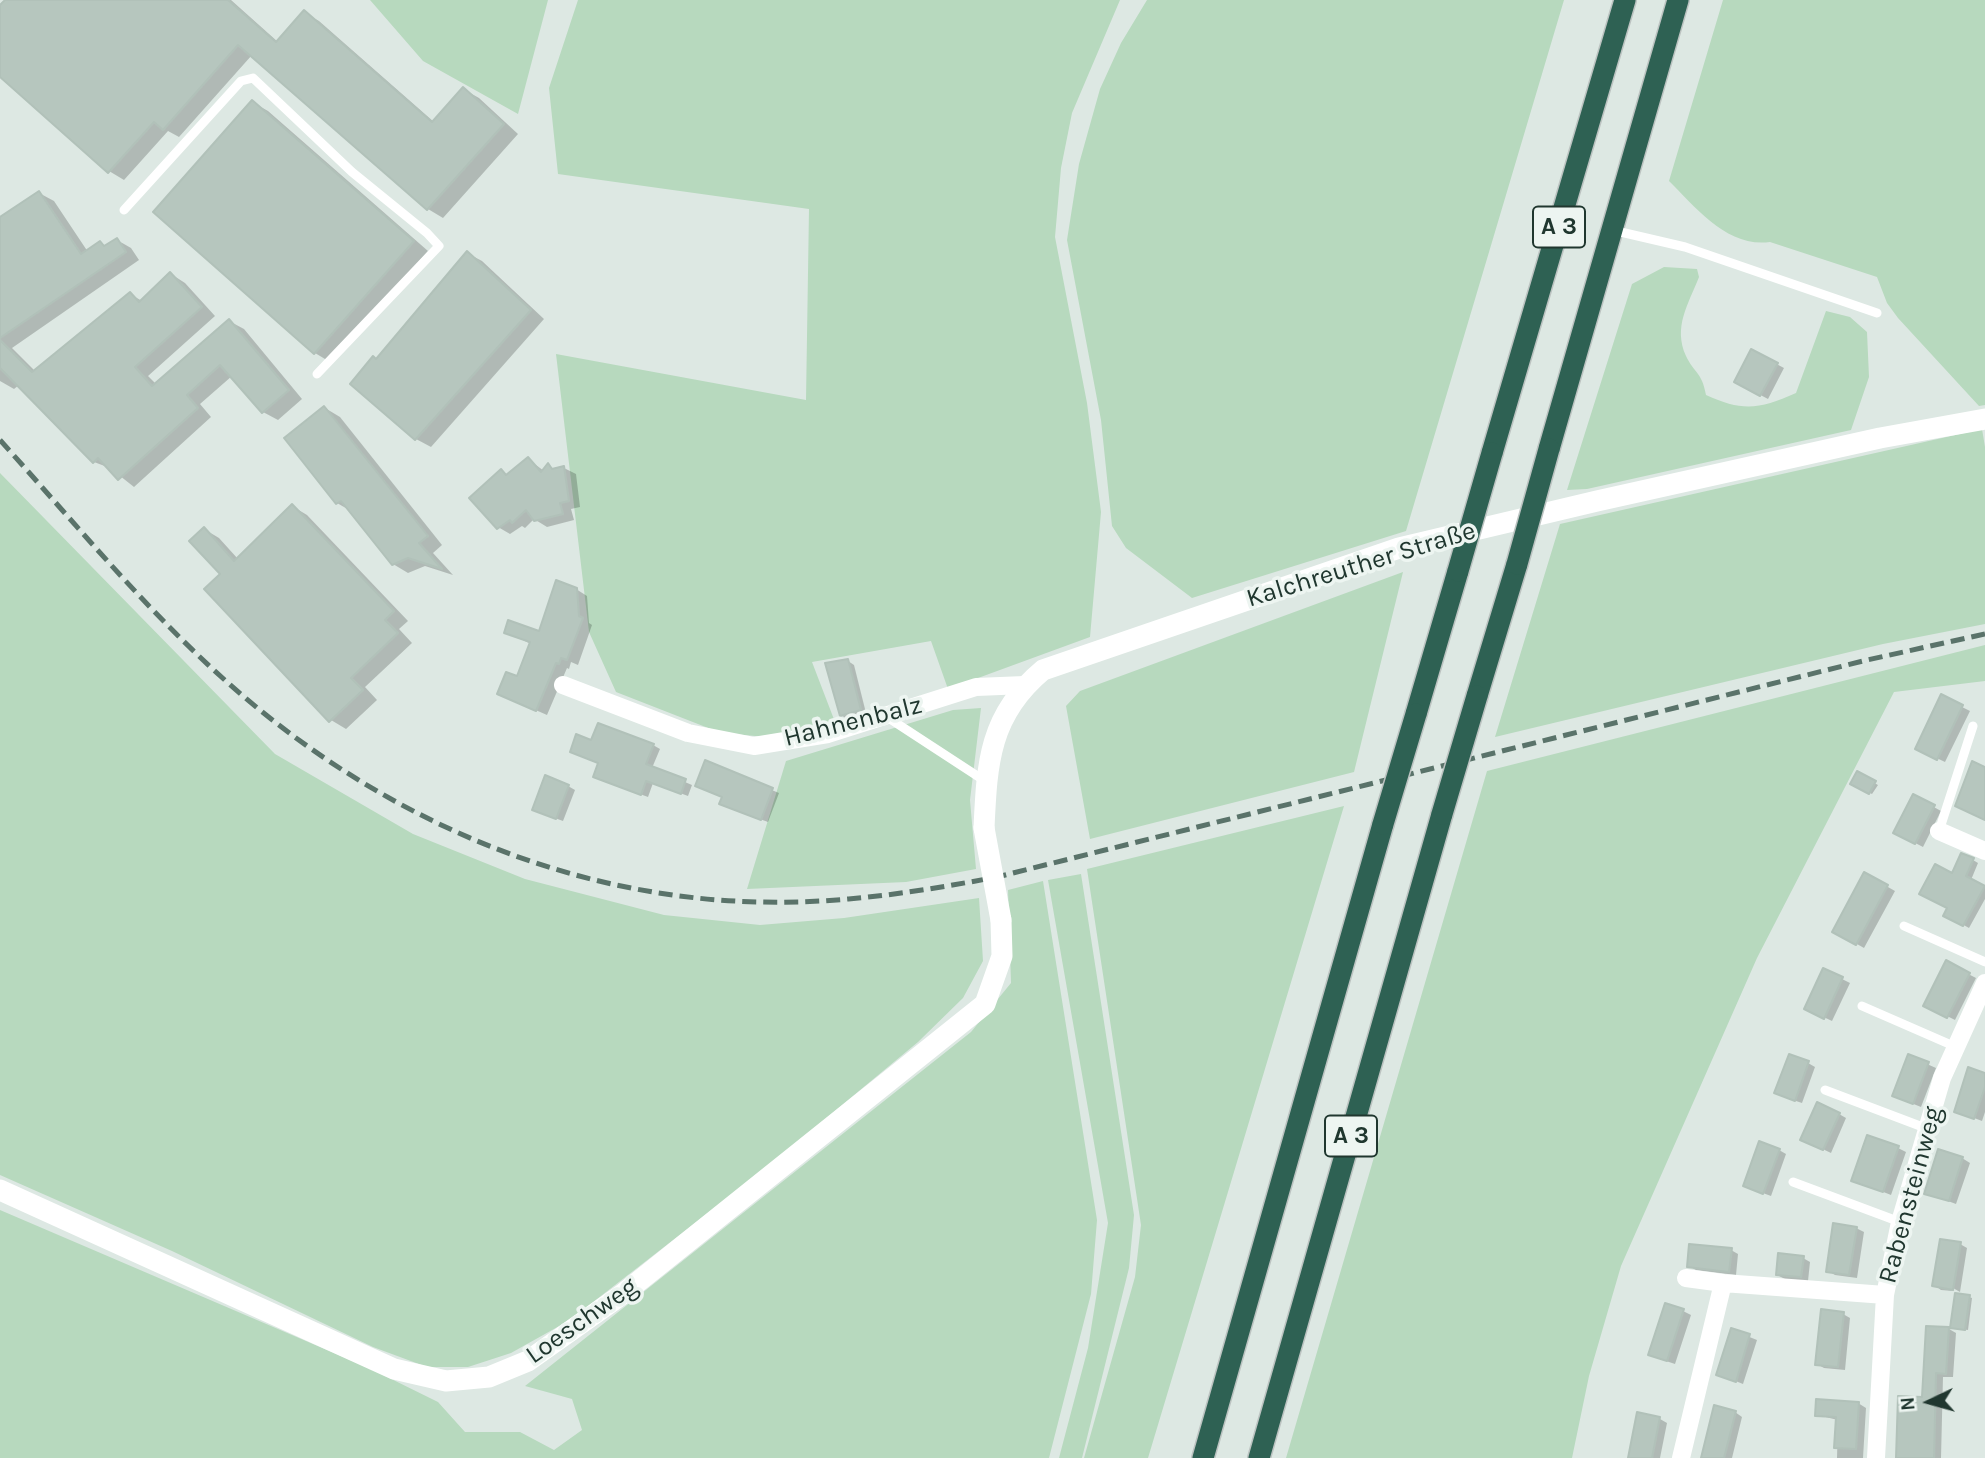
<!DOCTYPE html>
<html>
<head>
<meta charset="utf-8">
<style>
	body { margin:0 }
	#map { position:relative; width:1985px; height:1458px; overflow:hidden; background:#dde8e3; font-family:Karla,sans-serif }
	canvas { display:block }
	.north { position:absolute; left:1894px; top:1367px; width:70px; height:70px; -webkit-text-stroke:5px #edf5f1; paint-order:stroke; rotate:265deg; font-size:19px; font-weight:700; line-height:28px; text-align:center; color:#20372f }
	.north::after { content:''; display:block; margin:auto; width:24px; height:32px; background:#20372f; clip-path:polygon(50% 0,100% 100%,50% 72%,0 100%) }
</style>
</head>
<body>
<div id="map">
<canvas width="1985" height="1458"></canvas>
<div class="north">N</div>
</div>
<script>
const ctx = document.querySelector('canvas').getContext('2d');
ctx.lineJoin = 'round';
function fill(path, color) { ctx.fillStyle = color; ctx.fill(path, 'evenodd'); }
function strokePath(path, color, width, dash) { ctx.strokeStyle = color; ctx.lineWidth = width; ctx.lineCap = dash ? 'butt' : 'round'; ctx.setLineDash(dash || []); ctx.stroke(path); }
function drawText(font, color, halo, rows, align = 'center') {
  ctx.font = font + ' Karla,sans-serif'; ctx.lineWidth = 7; ctx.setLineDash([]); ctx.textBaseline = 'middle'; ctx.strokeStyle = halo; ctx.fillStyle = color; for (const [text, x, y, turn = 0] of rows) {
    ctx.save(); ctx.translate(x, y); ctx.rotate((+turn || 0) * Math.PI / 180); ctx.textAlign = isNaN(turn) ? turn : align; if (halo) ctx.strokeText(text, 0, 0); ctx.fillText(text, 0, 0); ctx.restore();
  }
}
fill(new Path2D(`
	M 370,0 L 548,0 L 518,114 L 423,61 Z
	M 578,0 L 1120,0 L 1072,113 L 1061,168 L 1055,237 L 1087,403 L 1101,512 L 1090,637 L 948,689 L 931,641 L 812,662 L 835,722 L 767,737 L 721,733 L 616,692 L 589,632 L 556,354 L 806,400 L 809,209 L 558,174 L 549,88 Z
	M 1147,0 L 1564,0 L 1406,531 L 1192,598 L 1126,548 L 1112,526 L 1101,420 L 1067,240 L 1079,164 L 1100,89 L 1121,43 Z
	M 1723,0 L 1985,0 L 1985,405 L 1979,406 L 1898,318 L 1887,303 L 1877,277 L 1770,242 C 1728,248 1696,208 1669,181 Z
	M 1664,267 L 1697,269 L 1699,277 C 1688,305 1673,327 1686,356 C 1694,373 1702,372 1706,395 C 1743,412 1760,409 1796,393 L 1826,311 L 1850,317 L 1867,332 L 1869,377 L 1851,430 L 1587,489 L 1567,490 L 1632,284 Z
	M 1982,429 L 1985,447 L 1985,624 L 1883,644 L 1495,737 L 1560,524 Z
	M 0,473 L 275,754 L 413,834 L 525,879 L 664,915 L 760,925 L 844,918 L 979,898 L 983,961 L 963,998 L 918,1042 L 771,1164 L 570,1320 L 511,1353 L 468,1367 L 427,1367 L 373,1347 L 172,1251 L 0,1175 Z
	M 1403,572 L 1354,772 L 1090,839 L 1066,706 L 1080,691 Z
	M 1985,645 L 1985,681 L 1894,692 L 1757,958 L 1621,1266 L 1589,1376 L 1572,1458 L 1286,1458 L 1487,771 Z
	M 981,708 L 970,800 L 976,869 L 906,882 L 747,889 L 786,761 L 953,710 Z
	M 1344,806 L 1148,1458 L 1084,1458 L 1135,1277 L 1141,1225 L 1087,869 Z
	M 1081,874 L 1134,1215 L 1129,1268 L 1082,1458 L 1059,1458 L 1088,1348 L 1108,1223 L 1048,880 Z
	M 1043,881 L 1097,1220 L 1091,1294 L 1049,1458 L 0,1458 L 0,1210 L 369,1368 L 438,1402 L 465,1432 L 520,1432 L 554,1450 L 582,1430 L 572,1399 L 525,1386 L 971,1032 L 1011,983 L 1008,890 Z`), '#b7d9be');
fill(new Path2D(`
	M 7,0 L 231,0 L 278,42 L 304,13 L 319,21 L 434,122 L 463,89 L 479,98 L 518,134 L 443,218 L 428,209 L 252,55 L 179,137 L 168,131 L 124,180 L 109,171 L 0,75 L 0,8 Z
	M 252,102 L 268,111 L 428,251 L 330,362 L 315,353 Z
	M 39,193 L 54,201 L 88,252 L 100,243 L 106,246 L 117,240 L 131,248 L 139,260 L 12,348 L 36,372 L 130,294 L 142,301 L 171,274 L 185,283 L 215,316 L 148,376 L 156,384 L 229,321 L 244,329 L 302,399 L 278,420 L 263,412 L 232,376 L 200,404 L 211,417 L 134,487 L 110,468 L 94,462 L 19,385 L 14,389 L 0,381 L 0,219 Z
	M 467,253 L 482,261 L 544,319 L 431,447 L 416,439 L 352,384 L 377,361 Z
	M 1752,351 L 1784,368 L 1768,399 L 1736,382 Z
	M 325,408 L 340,417 L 442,545 L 433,553 L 453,575 L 425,566 L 408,573 L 393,564 L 351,511 L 337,503 Z
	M 528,459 L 544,471 L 549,466 L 555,470 L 564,468 L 576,474 L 580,507 L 571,509 L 574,520 L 547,527 L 534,519 L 525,528 L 522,526 L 510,534 L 498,527 L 501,471 L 509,476 Z
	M 292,506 L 307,515 L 408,621 L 399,629 L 412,643 L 365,687 L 377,700 L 346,729 L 331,720 L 222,574 L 204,529 L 219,538 L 238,559 Z
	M 576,589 L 587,596 L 589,623 L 592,625 L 578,665 L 571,662 L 569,669 L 567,668 L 547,715 L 499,694 L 518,678 L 531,644 L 506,632 L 540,633 Z
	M 848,661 L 854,665 L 866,713 L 847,719 L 841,715 Z
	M 1942,697 L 1970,711 L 1945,762 L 1924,752 Z
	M 653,745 L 660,749 L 652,768 L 692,785 L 688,796 L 653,783 L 648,797 L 602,780 L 600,763 Z
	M 706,763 L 779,793 L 768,822 L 727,807 Z
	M 1858,774 L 1878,785 L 1872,794 L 1852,784 Z
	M 568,786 L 575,790 L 563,821 L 541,813 Z
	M 1914,796 L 1941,811 L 1923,847 L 1896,833 Z
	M 1973,860 L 1978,863 L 1971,880 L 1985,888 L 1985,899 L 1969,928 L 1946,915 L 1953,875 Z
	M 1865,874 L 1895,891 L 1864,948 L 1834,931 Z
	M 1947,963 L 1976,978 L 1955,1020 L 1925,1005 Z
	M 1824,970 L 1850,983 L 1832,1021 L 1813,1012 Z
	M 1909,1056 L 1936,1068 L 1921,1107 L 1901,1099 Z
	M 1808,1063 L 1815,1067 L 1802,1103 L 1784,1097 Z
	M 1985,1074 L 1985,1112 L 1982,1121 L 1956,1111 Z
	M 1839,1114 L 1846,1118 L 1831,1153 L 1810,1143 Z
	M 1898,1148 L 1906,1152 L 1891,1195 L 1853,1180 Z
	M 1779,1150 L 1786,1154 L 1771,1196 L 1752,1189 Z
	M 1962,1158 L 1970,1163 L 1956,1204 L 1926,1193 Z
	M 1856,1228 L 1864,1232 L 1857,1278 L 1835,1275 L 1828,1271 Z
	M 1960,1244 L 1967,1248 L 1960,1292 L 1946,1284 L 1945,1287 L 1953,1291 L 1941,1290 L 1934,1285 Z
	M 1731,1250 L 1738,1254 L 1736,1275 L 1696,1270 L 1689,1266 Z
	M 1803,1258 L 1810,1262 L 1808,1281 L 1785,1279 L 1777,1275 Z
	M 1956,1293 L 1972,1298 L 1968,1330 L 1952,1328 Z
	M 1683,1311 L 1691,1315 L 1675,1364 L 1657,1358 Z
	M 1843,1314 L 1850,1318 L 1845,1370 L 1824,1368 L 1817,1364 Z
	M 1949,1329 L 1956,1333 L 1953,1377 L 1943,1377 L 1941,1458 L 1898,1458 Z
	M 1732,1330 L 1757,1340 L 1743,1384 L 1718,1374 Z
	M 1858,1403 L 1866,1408 L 1863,1458 L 1837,1458 L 1838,1420 L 1817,1415 Z
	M 1735,1412 L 1742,1417 L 1732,1458 L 1703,1458 Z
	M 1660,1419 L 1667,1423 L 1660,1458 L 1630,1458 Z`), '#0003');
const building = new Path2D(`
	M 5,0 L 228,0 L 276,42 L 304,10 L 432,122 L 463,87 L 504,124 L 427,210 L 238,45 L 163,130 L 154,122 L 108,173 L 0,77 L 0,5 Z
	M 252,100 L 414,241 L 314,354 L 153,212 Z
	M 39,191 L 81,254 L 100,241 L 104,246 L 117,238 L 126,252 L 0,338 L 0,217 Z
	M 467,251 L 531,310 L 415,440 L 350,384 L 373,356 L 376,359 Z
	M 170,272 L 202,307 L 135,367 L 152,386 L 229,319 L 289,390 L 262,413 L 220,365 L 187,395 L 198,408 L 118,480 L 98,458 L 93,463 L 0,368 L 0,340 L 32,372 L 130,292 L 139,302 Z
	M 1751,349 L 1778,363 L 1760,396 L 1734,382 Z
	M 324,406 L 428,536 L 419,543 L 442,569 L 408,558 L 392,565 L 341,501 L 336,504 L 284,438 Z
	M 528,457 L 541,472 L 548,463 L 552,469 L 564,466 L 569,501 L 560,503 L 563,514 L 534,521 L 526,510 L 512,523 L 510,520 L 497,529 L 469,498 L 501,469 L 506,475 Z
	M 292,504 L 394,611 L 385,620 L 398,633 L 351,678 L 363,690 L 329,722 L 204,589 L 220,574 L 189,541 L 204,527 L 234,561 Z
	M 556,580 L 577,588 L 579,616 L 583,618 L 567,660 L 561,658 L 559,664 L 556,663 L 536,711 L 497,694 L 506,672 L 517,676 L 530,642 L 504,633 L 508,620 L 539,631 Z
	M 848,659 L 861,710 L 840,716 L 825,663 Z
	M 1941,694 L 1963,705 L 1937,760 L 1915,749 Z
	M 598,723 L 654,744 L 646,764 L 686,779 L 681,794 L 646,781 L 641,795 L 593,777 L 598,763 L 570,752 L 576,734 L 591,740 Z
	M 705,760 L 773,788 L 761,820 L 719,804 L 722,797 L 695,786 Z
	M 1972,761 L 1985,767 L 1985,820 L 1955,806 Z
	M 1857,771 L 1876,781 L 1869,794 L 1850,784 Z
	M 545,775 L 569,785 L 556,819 L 532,810 Z
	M 1913,794 L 1935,805 L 1915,844 L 1893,833 Z
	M 1961,853 L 1974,858 L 1966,876 L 1985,886 L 1963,926 L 1943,916 L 1947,908 L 1919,894 L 1935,864 L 1952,873 Z
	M 1864,872 L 1888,885 L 1856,945 L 1832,932 Z
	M 1946,960 L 1970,973 L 1947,1018 L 1923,1006 Z
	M 1823,968 L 1843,977 L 1824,1019 L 1804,1009 Z
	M 1789,1054 L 1809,1061 L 1795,1101 L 1774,1093 Z
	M 1908,1054 L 1929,1062 L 1913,1104 L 1892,1096 Z
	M 1968,1067 L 1985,1073 L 1985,1087 L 1974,1119 L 1954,1112 Z
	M 1817,1102 L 1840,1113 L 1823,1150 L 1800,1140 Z
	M 1867,1135 L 1899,1146 L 1883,1192 L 1851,1181 Z
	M 1759,1141 L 1780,1149 L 1763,1194 L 1743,1186 Z
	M 1938,1149 L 1963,1157 L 1949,1201 L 1924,1194 Z
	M 1833,1223 L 1857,1227 L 1849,1275 L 1826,1272 Z
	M 1940,1239 L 1961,1242 L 1953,1290 L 1932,1286 Z
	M 1689,1244 L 1732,1248 L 1729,1272 L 1687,1267 Z
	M 1778,1253 L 1804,1256 L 1801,1277 L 1776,1275 Z
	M 1955,1293 L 1970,1295 L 1965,1330 L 1950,1328 Z
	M 1665,1303 L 1684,1309 L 1667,1361 L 1648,1355 Z
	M 1821,1309 L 1844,1312 L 1838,1367 L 1815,1365 Z
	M 1926,1326 L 1949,1327 L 1946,1374 L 1936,1373 L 1934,1458 L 1896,1458 L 1898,1396 L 1922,1397 Z
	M 1731,1328 L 1750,1334 L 1736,1382 L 1716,1375 Z
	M 1816,1399 L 1859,1402 L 1856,1449 L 1834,1448 L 1836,1417 L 1815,1416 Z
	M 1714,1405 L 1736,1411 L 1724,1458 L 1701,1458 Z
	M 1637,1412 L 1660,1417 L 1652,1458 L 1628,1458 Z`);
fill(building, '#b6c6be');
strokePath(building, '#b1c1b9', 2);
const motorway = new Path2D(`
	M 1549,449 L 1678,0
	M 1492,453 L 1625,0
	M 1477,696 L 1517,564
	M 1416,714 L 1458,571
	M 1203,1458 L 1383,824
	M 1259,1458 L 1442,814`);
strokePath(motorway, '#bcc3c1', 24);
strokePath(new Path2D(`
	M 124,210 L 241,81 L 253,78 L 352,172 L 427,233 L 439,246 L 317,374
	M 1612,230 L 1685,247 L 1877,313
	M 887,717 L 985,781
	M 1939,831 L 1973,726
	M 1904,926 L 1985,962
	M 1862,1006 L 1956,1047
	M 1825,1090 L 1928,1129
	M 1793,1182 L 1900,1222`), '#fff', 9);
strokePath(new Path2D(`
	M 563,685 L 688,733 L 754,746 L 828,734 L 976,687 L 1025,685
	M 1939,831 L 1985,851
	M 1686,1278 L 1723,1283
	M 1681,1458 L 1723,1283 L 1885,1295
	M 1876,1458 L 1885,1295 L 1900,1222 L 1942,1078 L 1985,983`), '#fff', 18);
strokePath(new Path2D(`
	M 984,828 C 987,763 989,715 1043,670 L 1399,548 L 1597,501 L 1880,438 L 1985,419
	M 0,1190 L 394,1369 L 446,1381 L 489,1377 L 528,1361 L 624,1293 L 985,1004 L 1002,956 L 1001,920`), '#fff', 21);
strokePath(motorway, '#2e6153', 21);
strokePath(new Path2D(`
	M 0,440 C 74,522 145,609 227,682 C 374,813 561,898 760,902 C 840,904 918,892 997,877 L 1867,660 L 1985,634`), '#5a736a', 5, [14, 7]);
const motorwayBridge = new Path2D(`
	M 1517,564 L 1549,449
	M 1458,571 L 1492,453
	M 1442,814 L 1477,696
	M 1383,824 L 1416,714`);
strokePath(motorwayBridge, '#bcc3c1', 24, []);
strokePath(new Path2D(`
	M 984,828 L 1001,920`), '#fff', 21);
strokePath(motorwayBridge, '#2e6153', 21);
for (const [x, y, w] of [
	[1559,227,52],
	[1351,1136,52]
]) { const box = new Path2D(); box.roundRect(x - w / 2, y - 20.5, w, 41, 5); ctx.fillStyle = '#edf5f1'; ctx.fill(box); strokePath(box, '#20372f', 2); }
drawText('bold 24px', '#20372f', null, [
	["A 3",1559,227],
	["A 3",1351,1136]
]);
drawText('26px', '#20372f', '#edf5f1', [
	["Kalchreuther Straße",1361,565,-17],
	["Hahnenbalz",853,722,-14],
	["Rabensteinweg",1911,1195,-75],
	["Loeschweg",582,1321,-35]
]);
</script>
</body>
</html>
